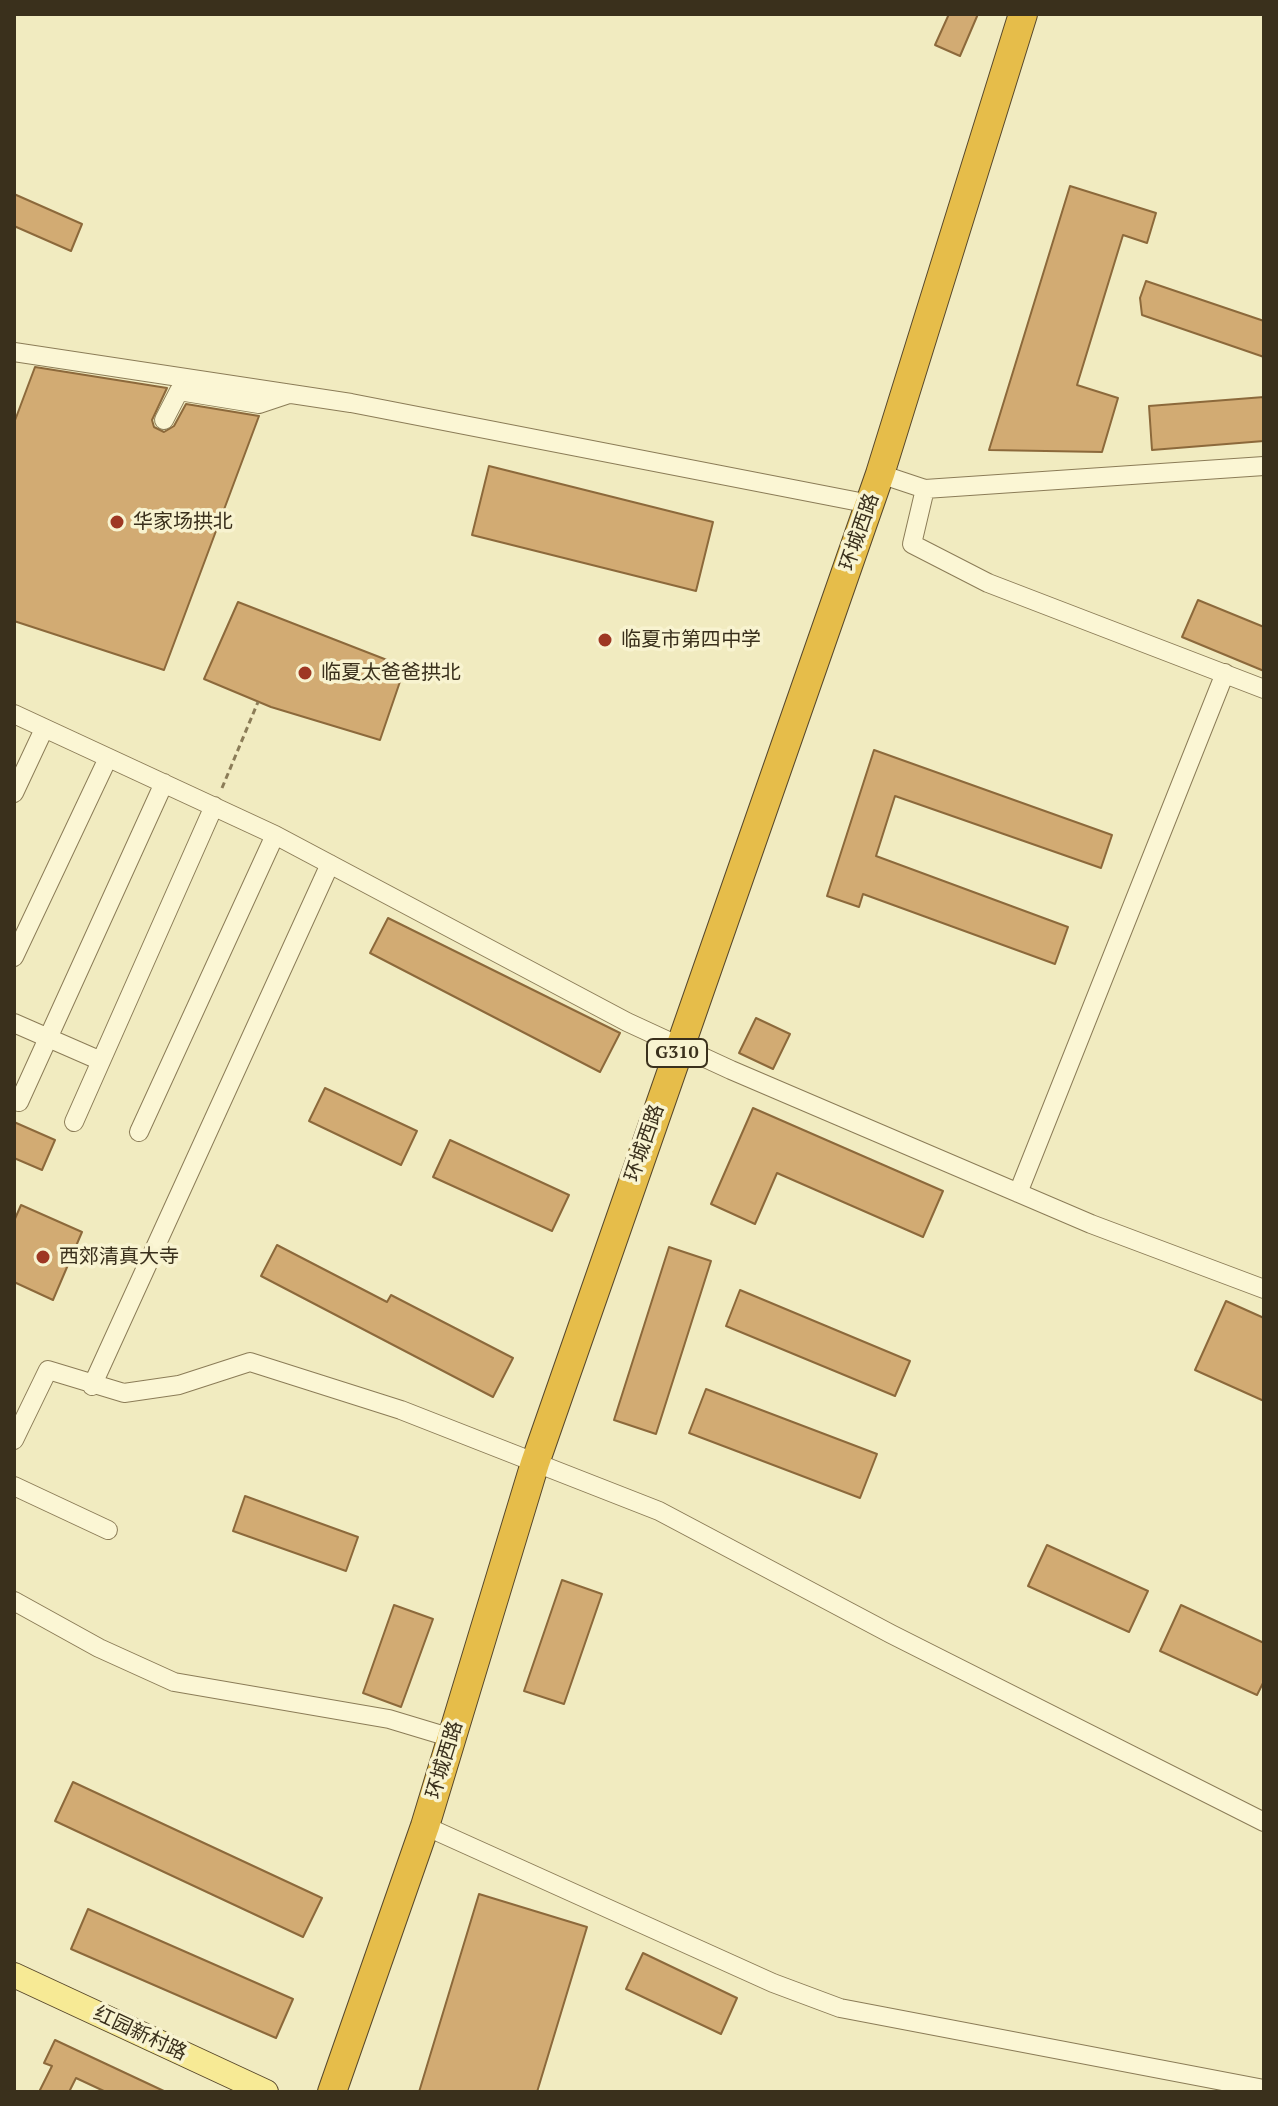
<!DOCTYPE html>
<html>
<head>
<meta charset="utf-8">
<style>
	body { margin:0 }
	#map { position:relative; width:1278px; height:2106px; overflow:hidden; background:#f1ebc0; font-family:"PT Serif",serif }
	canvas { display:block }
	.frame { position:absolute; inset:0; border:16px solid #3a301c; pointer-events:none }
</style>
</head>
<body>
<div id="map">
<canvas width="1278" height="2106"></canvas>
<div class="frame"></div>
</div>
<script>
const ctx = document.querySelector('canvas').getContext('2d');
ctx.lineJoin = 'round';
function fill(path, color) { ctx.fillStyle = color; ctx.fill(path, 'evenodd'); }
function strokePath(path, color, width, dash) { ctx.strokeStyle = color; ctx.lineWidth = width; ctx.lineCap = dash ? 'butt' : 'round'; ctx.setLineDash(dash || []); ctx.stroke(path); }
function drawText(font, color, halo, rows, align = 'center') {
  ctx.font = font + ' "PT Serif","Noto Sans SC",serif'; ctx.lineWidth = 7; ctx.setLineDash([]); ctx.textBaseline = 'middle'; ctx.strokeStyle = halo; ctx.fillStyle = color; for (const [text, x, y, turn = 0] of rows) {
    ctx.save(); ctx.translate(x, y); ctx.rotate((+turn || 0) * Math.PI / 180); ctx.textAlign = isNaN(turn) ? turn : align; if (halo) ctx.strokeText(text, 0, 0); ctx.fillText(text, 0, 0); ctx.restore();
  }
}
const building = new Path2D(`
	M 949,14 L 978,14 L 960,56 L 935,45 Z
	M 1070,186 L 1156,213 L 1147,243 L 1123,235 L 1077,385 L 1118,398 L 1102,452 L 989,450 Z
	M 14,194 L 82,224 L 71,251 L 14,226 Z
	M 1146,281 L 1264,321 L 1264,357 L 1142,315 L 1140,298 Z
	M 35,367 L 167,388 L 152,420 L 154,427 L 164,432 L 174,426 L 186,404 L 259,416 L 164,670 L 14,621 L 14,423 Z
	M 1264,397 L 1264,441 L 1152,450 L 1149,406 Z
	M 489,466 L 713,522 L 696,591 L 472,535 Z
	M 1198,600 L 1264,627 L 1264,671 L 1182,637 Z
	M 238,602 L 405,667 L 380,740 L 271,707 L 204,679 Z
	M 874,750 L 1112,835 L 1101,868 L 895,796 L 876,856 L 1068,927 L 1055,964 L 863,894 L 859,907 L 827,896 Z
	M 388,918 L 620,1033 L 600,1072 L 370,953 Z
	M 756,1018 L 790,1034 L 773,1069 L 739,1053 Z
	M 325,1088 L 417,1131 L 401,1165 L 309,1121 Z
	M 753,1108 L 943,1191 L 923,1237 L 777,1173 L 755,1224 L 711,1204 Z
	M 14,1122 L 55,1140 L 42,1170 L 14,1158 Z
	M 450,1140 L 569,1195 L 552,1231 L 433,1177 Z
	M 21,1205 L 82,1232 L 53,1300 L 14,1282 L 14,1221 Z
	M 277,1245 L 387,1302 L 391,1295 L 513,1358 L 493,1397 L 261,1276 Z
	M 669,1247 L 711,1261 L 656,1434 L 614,1420 Z
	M 740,1290 L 910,1361 L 895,1396 L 726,1326 Z
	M 1226,1301 L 1264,1318 L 1264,1401 L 1195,1370 Z
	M 706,1389 L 877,1454 L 860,1498 L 689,1433 Z
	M 245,1496 L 358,1537 L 346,1571 L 233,1531 Z
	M 1047,1545 L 1148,1591 L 1129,1632 L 1028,1586 Z
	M 562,1580 L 602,1594 L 564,1704 L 524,1691 Z
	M 394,1605 L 433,1619 L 401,1707 L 363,1693 Z
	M 1181,1605 L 1264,1643 L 1264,1681 L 1257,1695 L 1160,1651 Z
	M 73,1782 L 322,1898 L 303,1937 L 55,1821 Z
	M 479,1894 L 587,1927 L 537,2092 L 419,2092 Z
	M 88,1909 L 293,1999 L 276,2038 L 71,1949 Z
	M 643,1953 L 737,1998 L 721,2034 L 626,1989 Z
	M 55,2040 L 166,2092 L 106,2092 L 76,2078 L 69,2092 L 39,2092 L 52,2066 L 44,2063 Z`);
fill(building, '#d2ab73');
strokePath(building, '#8c693b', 2);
const minor = new Path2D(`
	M 14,352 L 351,403 L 870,504
	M 164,420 L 179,391 L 259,404 L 289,394
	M 880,474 L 925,489 L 1264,466
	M 925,489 L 912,544 L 988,583 L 1264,689
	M 14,714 L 275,835 L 627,1022 L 731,1070 L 1091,1224 L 1264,1289
	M 14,793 L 44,729
	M 14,957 L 108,758
	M 14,1023 L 101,1061
	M 19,1102 L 164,783
	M 74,1122 L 214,806
	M 139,1132 L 275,835
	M 1018,1193 L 1225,673
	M 92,1386 L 330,864
	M 14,1440 L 48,1370 L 124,1393 L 179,1385 L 250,1362 L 401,1410 L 659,1511 L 891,1634 L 1264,1822
	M 14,1486 L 108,1530
	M 14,1601 L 99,1648 L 174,1682 L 389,1719 L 452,1738
	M 425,1826 L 773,1983 L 840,2008 L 1264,2089`);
const major = new Path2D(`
	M 14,1975 L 266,2092`);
const highway = new Path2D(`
	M 332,2092 L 425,1826 L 535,1463 L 880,474 L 1023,14`);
strokePath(minor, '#8b7c57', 20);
strokePath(major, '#58482b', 26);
strokePath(highway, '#58482b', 30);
strokePath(new Path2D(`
	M 222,788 L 258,702`), '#8b7c57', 3, [6, 4]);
strokePath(minor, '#fbf6d4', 18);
strokePath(major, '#f7ea95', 24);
strokePath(highway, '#e6bd4a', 28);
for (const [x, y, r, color] of [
	[117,522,8,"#9e3723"],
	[605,640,8,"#9e3723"],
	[305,673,8,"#9e3723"],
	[43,1257,8,"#9e3723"]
]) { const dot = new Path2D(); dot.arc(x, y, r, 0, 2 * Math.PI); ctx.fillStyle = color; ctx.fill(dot); strokePath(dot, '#f8f3d0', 3); }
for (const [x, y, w] of [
	[677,1053,60]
]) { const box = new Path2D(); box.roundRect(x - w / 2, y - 14, w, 28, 6); ctx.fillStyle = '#f8f3d0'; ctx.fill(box); strokePath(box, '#3a301c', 2); }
drawText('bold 18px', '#3a301c', null, [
	["G310",677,1053]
]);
drawText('20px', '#3a301c', '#f8f3d0', [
	["华家场拱北",133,522],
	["临夏市第四中学",621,640],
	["临夏太爸爸拱北",321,673],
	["西郊清真大寺",59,1257]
], 'left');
drawText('20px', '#3a301c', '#f8f3d0', [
	["环城西路",860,532,-71],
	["环城西路",645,1143,-71],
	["环城西路",445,1760,-73],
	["红园新村路",140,2034,25]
]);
</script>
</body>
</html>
